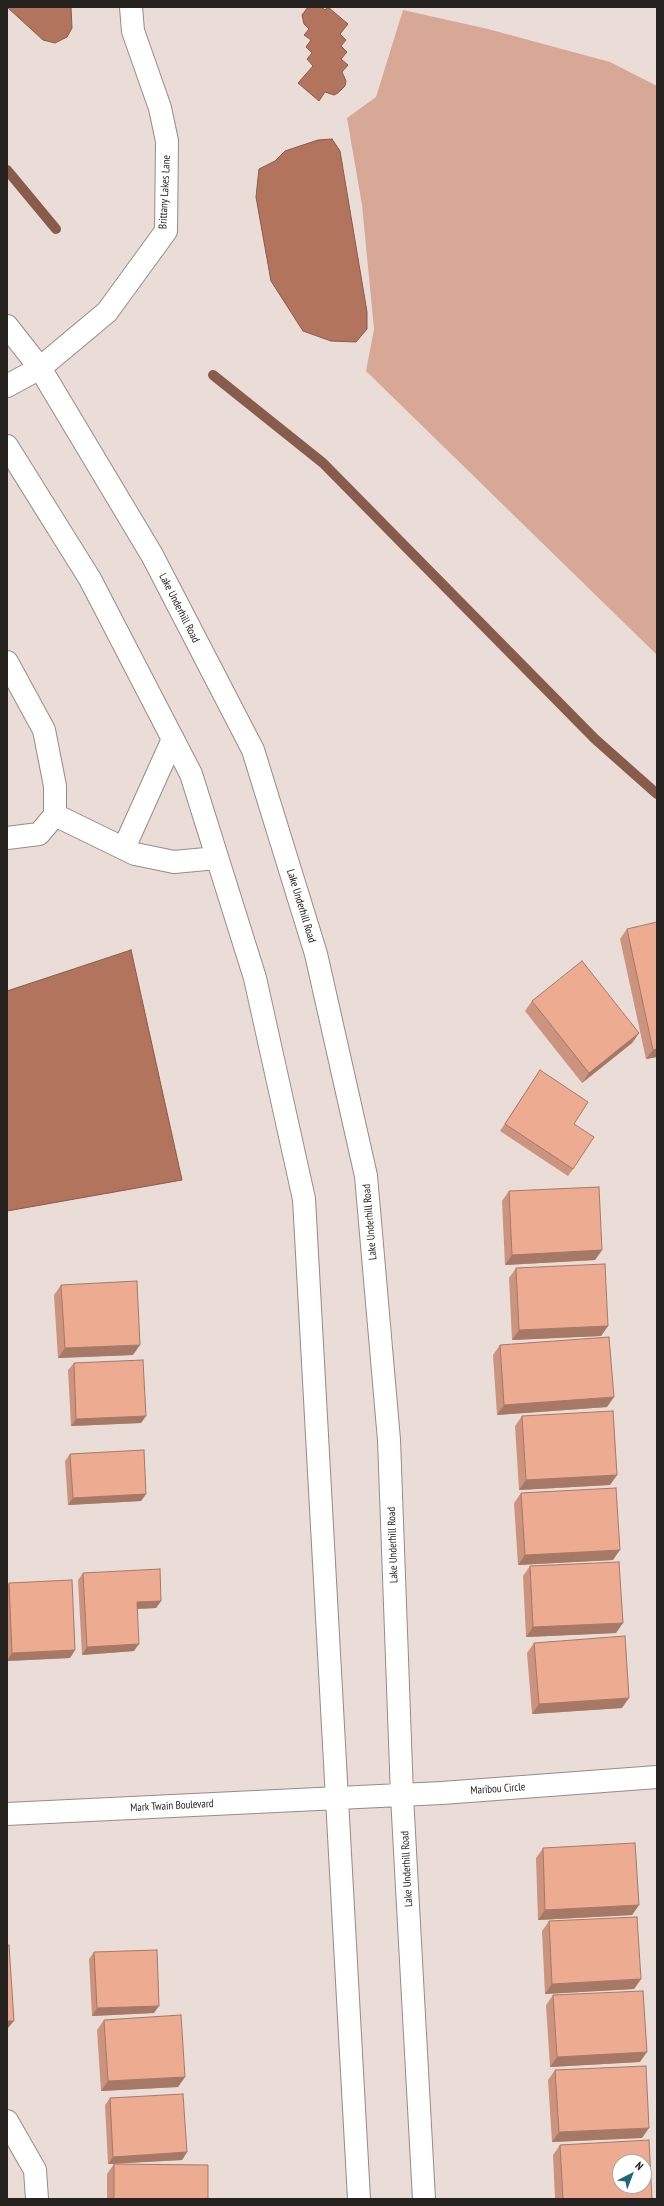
<!DOCTYPE html>
<html>
<head>
<meta charset="utf-8">
<style>
  body { margin:0 }
  #map { position:relative; width:664px; height:2206px; overflow:hidden; background:#eaddd8; font-family:"PT Sans Narrow",sans-serif }
  canvas { display:block }
  .frame { position:absolute; inset:0; border:8px solid #262220; pointer-events:none }
  .north { position:absolute; left:612px; top:2154px; width:40px; height:40px; box-sizing:border-box; background:#fff; border:1px solid #a8a7a6; border-radius:50%; rotate:42deg; font-size:11px; font-weight:700; line-height:16px; text-align:center; color:#262220 }
  .north::after { content:''; display:block; margin:auto; width:14px; height:18px; background:#246579; clip-path:polygon(50% 0,100% 100%,50% 72%,0 100%) }
</style>
</head>
<body>
<div id="map">
<canvas width="664" height="2206"></canvas>
<div class="frame"></div>
<div class="north">N</div>
</div>
<script>
const ctx = document.querySelector('canvas').getContext('2d');
ctx.lineJoin = 'round';
function fill(path, color) { ctx.fillStyle = color; ctx.fill(path, 'evenodd'); }
const toPath = rows => new Path2D(rows.map(r => 'M' + r).join(''));
function trace(path, color, width, dash) { ctx.strokeStyle = color; ctx.lineWidth = width; ctx.lineCap = dash ? 'butt' : 'round'; ctx.setLineDash(dash || []); ctx.stroke(path); }
function write(font, color, halo, rows, align = 'center') {
  ctx.font = font + ' "PT Sans Narrow",sans-serif'; ctx.lineWidth = 3; ctx.setLineDash([]); ctx.textBaseline = 'middle'; ctx.strokeStyle = halo; ctx.fillStyle = color; for (const [text, x, y, turn = 0] of rows) {
    ctx.save(); ctx.translate(x, y); ctx.rotate((+turn || 0) * Math.PI / 180); ctx.textAlign = isNaN(turn) ? turn : align; if (halo) ctx.strokeText(text, 0, 0); ctx.fillText(text, 0, 0); ctx.restore();
  }
}
fill(toPath([
  [403,10,488,29,610,62,657,86,657,655,366,371,374,329,362,205,347,118,376,97]
]), '#d8a896');
const water = toPath([
  [7,7,71,7,72,28,67,37,55,43,43,40,7,7],
  [308,7,321,7,325,10,328,7,348,24,340,34,346,40,341,46,347,52,341,59,348,65,342,72,346,81,345,86,338,93,334,95,325,92,319,101,298,83,313,66,307,59,312,53,306,47,311,40,304,35,309,29,304,24,302,15,308,7],
  [332,139,340,151,367,312,367,329,356,342,331,341,303,331,271,281,256,197,259,169,275,161,285,151,318,140,332,139],
  [131,950,182,1180,7,1211,7,991,131,950]
]);
fill(water, '#b2745c');
trace(water, '#885b4a', 1);
trace(toPath([
  [7,170,56,229],
  [213,375,323,463,595,739,657,794]
]), '#885b4a', 10);
const minor = toPath([
  [7,326,40,368,152,555,253,750,316,954,366,1176,389,1440,402,1796,424,2199],
  [7,386,40,368,107,312,166,231,167,141,160,108,133,31,131,7],
  [7,446,90,579,191,774,255,978,304,1199,359,2199],
  [7,662,44,730,55,786,55,815,39,834,7,838],
  [55,815,135,854,174,862,217,858],
  [124,848,173,739],
  [7,1814,442,1793,657,1777],
  [7,2121,35,2170,37,2199]
]);
trace(minor, '#978b87', 24);
trace(minor, '#fff', 22);
fill(toPath([
  [627,929,657,1057,646,1059,620,939],
  [532,1001,639,1033,632,1043,582,1083,525,1011],
  [540,1070,574,1124,573,1169,568,1176,500,1131],
  [509,1191,602,1250,595,1260,505,1265,502,1201],
  [516,1268,608,1326,601,1336,512,1340,509,1278],
  [61,1285,133,1355,58,1358,54,1295],
  [500,1345,607,1407,497,1415,493,1355],
  [74,1363,146,1416,141,1423,71,1426,68,1370],
  [522,1416,617,1475,610,1485,519,1490,515,1426],
  [70,1454,146,1494,141,1501,68,1505,65,1461],
  [521,1493,613,1560,518,1565,514,1503],
  [530,1566,616,1633,526,1637,523,1576],
  [83,1573,161,1601,156,1608,138,1609,134,1651,82,1655,78,1580],
  [9,1583,75,1650,70,1658,7,1661,7,1586],
  [534,1643,622,1708,532,1714,527,1653],
  [543,1848,639,1905,632,1915,538,1920,536,1858],
  [549,1921,641,1979,634,1989,545,1994,542,1931],
  [94,1952,154,2013,92,2016,89,1959],
  [553,1995,640,2062,550,2067,546,2005],
  [104,2020,185,2077,178,2087,101,2091,97,2030],
  [555,2070,642,2138,552,2142,548,2080],
  [110,2098,187,2152,182,2160,108,2164,105,2105],
  [560,2145,652,2199,555,2199,553,2155],
  [114,2164,208,2199,107,2199,107,2174]
]), '#cc937e');
fill(toPath([
  [639,1033,632,1043,582,1083,589,1073],
  [657,1049,657,1057,646,1059,653,1050],
  [602,1250,595,1260,505,1265,512,1255],
  [608,1326,601,1336,512,1340,519,1330],
  [140,1345,133,1355,58,1358,65,1348],
  [614,1397,607,1407,497,1415,504,1405],
  [146,1416,141,1423,71,1426,76,1419],
  [617,1475,610,1485,519,1490,526,1480],
  [146,1494,141,1501,68,1505,73,1498],
  [620,1550,613,1560,518,1565,525,1555],
  [161,1601,156,1608,132,1609,137,1602],
  [623,1623,616,1633,526,1637,533,1627],
  [139,1644,134,1651,82,1655,87,1647],
  [75,1650,70,1658,7,1661,12,1653],
  [629,1698,622,1708,532,1714,539,1704],
  [639,1905,632,1915,538,1920,545,1910],
  [641,1979,634,1989,545,1994,552,1984],
  [159,2006,154,2013,92,2016,97,2008],
  [7,2021,14,2021,8,2028,7,2028],
  [647,2052,640,2062,550,2067,557,2057],
  [185,2077,178,2087,101,2091,108,2081],
  [649,2128,642,2138,552,2142,559,2132],
  [187,2152,182,2160,108,2164,113,2157]
]), '#a67866');
const building = toPath([
  [657,922,657,1049,653,1050,627,929,657,922],
  [582,961,639,1033,589,1073,532,1001,582,961],
  [540,1070,588,1102,574,1124,594,1137,573,1169,505,1124,540,1070],
  [599,1187,602,1250,512,1255,509,1191,599,1187],
  [605,1264,608,1326,519,1330,516,1268,605,1264],
  [137,1281,140,1345,65,1348,61,1285,137,1281],
  [609,1337,614,1397,504,1405,500,1345,609,1337],
  [143,1360,146,1416,76,1419,74,1363,143,1360],
  [613,1411,617,1475,526,1480,522,1416,613,1411],
  [144,1450,146,1494,73,1498,70,1454,144,1450],
  [616,1488,620,1550,525,1555,521,1493,616,1488],
  [619,1562,623,1623,533,1627,530,1566,619,1562],
  [160,1569,161,1601,137,1602,139,1644,87,1647,83,1573,160,1569],
  [72,1580,75,1650,12,1653,9,1583,72,1580],
  [625,1636,629,1698,539,1704,534,1643,625,1636],
  [635,1843,639,1905,545,1910,543,1848,635,1843],
  [637,1917,641,1979,552,1984,549,1921,637,1917],
  [9,1945,14,2021,7,2021,7,1946,9,1945],
  [157,1950,159,2006,97,2008,94,1952,157,1950],
  [643,1991,647,2052,557,2057,553,1995,643,1991],
  [181,2015,185,2077,108,2081,104,2020,181,2015],
  [646,2066,649,2128,559,2132,555,2070,646,2066],
  [183,2094,187,2152,113,2157,110,2098,183,2094],
  [649,2140,652,2199,563,2199,560,2145,649,2140],
  [620,2162,644,2162,644,2186,620,2186,620,2162],
  [114,2164,208,2165,208,2199,114,2199,114,2164]
]);
fill(building, '#edab92');
trace(building, '#a67866', 1);
write('11px', '#262220', '#fff', [
  ["Brittany Lakes Lane",165,192,-87],
  ["Lake Underhill Road",179,608,63],
  ["Lake Underhill Road",301,906,73],
  ["Lake Underhill Road",370,1222,-95],
  ["Lake Underhill Road",393,1545,-92],
  ["Maribou Circle",498,1789,-4],
  ["Mark Twain Boulevard",172,1806,-3],
  ["Lake Underhill Road",407,1869,-93]
]);
</script>
</body>
</html>
